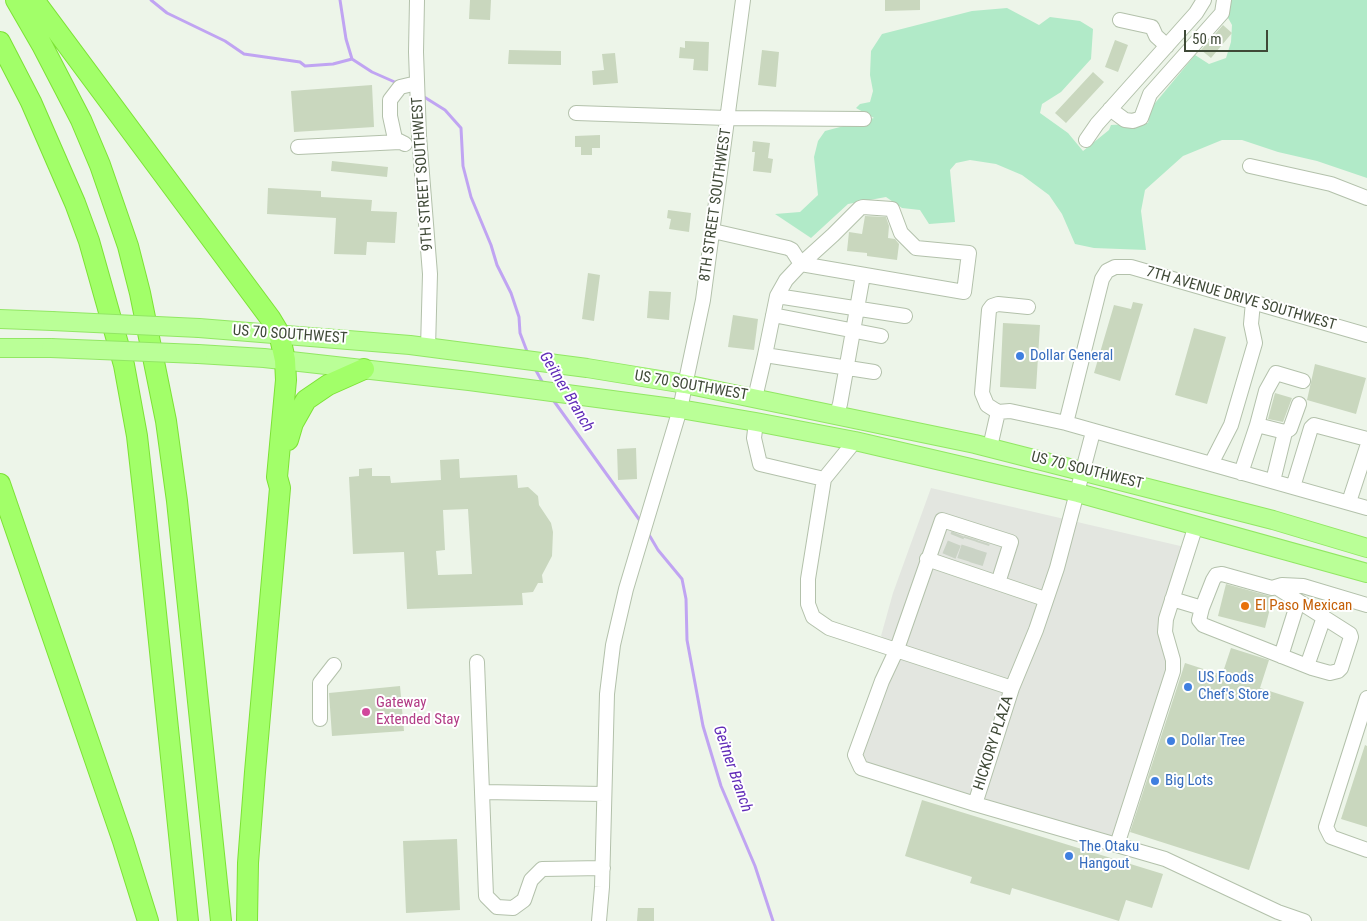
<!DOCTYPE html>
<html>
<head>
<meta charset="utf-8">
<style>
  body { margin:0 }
  #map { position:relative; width:1367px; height:921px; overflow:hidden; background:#edf5e9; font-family:"Roboto Condensed",sans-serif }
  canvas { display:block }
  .scale { position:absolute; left:1184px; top:30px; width:84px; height:22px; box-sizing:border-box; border:2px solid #3f4937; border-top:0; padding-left:6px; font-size:15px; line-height:18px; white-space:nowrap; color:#3f4937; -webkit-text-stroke:4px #fff; paint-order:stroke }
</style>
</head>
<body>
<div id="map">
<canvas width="1367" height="921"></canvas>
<div class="scale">50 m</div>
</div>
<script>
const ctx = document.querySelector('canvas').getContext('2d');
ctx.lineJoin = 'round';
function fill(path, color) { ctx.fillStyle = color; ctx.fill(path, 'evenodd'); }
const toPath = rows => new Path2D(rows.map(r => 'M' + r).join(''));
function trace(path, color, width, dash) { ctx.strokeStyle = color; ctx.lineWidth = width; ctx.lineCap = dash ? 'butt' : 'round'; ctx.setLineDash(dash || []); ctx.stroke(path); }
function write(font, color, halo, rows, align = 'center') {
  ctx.font = font + ' "Roboto Condensed",sans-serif'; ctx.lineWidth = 4; ctx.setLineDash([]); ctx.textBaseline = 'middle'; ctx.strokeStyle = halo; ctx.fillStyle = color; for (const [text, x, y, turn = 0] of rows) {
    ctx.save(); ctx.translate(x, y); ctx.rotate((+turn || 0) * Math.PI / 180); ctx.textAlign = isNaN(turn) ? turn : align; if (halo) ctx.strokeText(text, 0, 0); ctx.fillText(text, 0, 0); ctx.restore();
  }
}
fill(toPath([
  [1228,0,1367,0,1367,178,1317,161,1278,152,1242,140,1222,140,1183,156,1145,190,1141,211,1146,250,1094,248,1075,244,1062,214,1049,195,1022,175,996,164,970,160,956,163,950,170,955,222,929,224,920,210,902,208,886,197,848,204,811,238,775,214,800,212,818,195,814,157,818,141,825,131,874,118,856,108,860,104,870,102,873,91,870,75,871,51,882,34,972,11,1007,8,1039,25,1050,17,1080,21,1093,29,1091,59,1061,92,1042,104,1040,113,1068,133,1083,151,1109,130,1111,125,1148,123,1151,108,1195,55,1209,64,1226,58,1231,42,1232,25,1227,16]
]), '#b1eac8');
fill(toPath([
  [931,488,1189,548,1166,619,1173,660,1117,845,861,768,860,737,897,649,881,636,893,593]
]), '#e3e6e0');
trace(toPath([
  [151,0,167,13,225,41,244,54,300,62,305,66,333,64,352,59,372,72,397,83],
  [340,0,346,39,352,59],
  [421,95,445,110,461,128,463,166,471,197,491,245,497,265,511,293,519,317,520,333,528,354],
  [534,367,544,385],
  [551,397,641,522],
  [648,533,658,550,682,579,686,599,687,640,703,726,721,786,755,866,773,921]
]), '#c0a4f2', 3);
fill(toPath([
  [470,0,491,0,490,20,469,19],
  [885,0,920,0,920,10,885,11],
  [1223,25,1232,33,1211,58,1201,50],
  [1115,40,1128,45,1118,72,1105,67],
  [685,41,709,42,708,71,693,70,694,59,679,58,680,47,685,48],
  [509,50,561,51,561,65,508,64],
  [762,50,779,52,776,87,758,85],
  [615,53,618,83,593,85,592,71,604,70,602,54],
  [1093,72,1104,82,1066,123,1055,113],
  [372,85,374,127,294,132,291,91],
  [600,135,600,148,592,148,592,155,581,155,581,147,575,147,575,136],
  [753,141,770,143,768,158,773,159,771,173,753,171,755,152,752,152],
  [332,161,388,167,387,177,331,171],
  [268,188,321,191,321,197,372,200,371,211,397,212,395,243,367,242,366,255,334,254,336,218,267,214],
  [668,210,691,213,689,232,669,229,671,219,667,218],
  [865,216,886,217,889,226,888,238,895,239,899,244,897,260,867,256,867,253,847,251,849,232,862,234],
  [588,273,600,275,594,321,582,319],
  [649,291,671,292,669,320,647,318],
  [1133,302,1143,304,1120,381,1094,373,1114,305,1131,309],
  [733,315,758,319,754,350,728,347],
  [1003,323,1040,325,1036,389,1000,387],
  [1194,328,1226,337,1207,404,1175,395],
  [1315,364,1366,378,1356,414,1307,400],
  [1275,393,1292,398,1283,422,1268,419],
  [636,448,637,479,618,480,617,449],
  [459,459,460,478,517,475,518,488,528,487,538,496,539,505,551,523,553,532,552,556,542,575,543,583,538,583,533,592,522,593,523,605,407,609,404,552,353,554,349,477,359,476,359,469,372,468,372,476,390,476,391,483,441,480,440,460],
  [468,509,472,574,438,575,436,551,445,550,443,510],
  [1226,584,1273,597,1265,628,1218,616],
  [1231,648,1269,660,1260,688,1304,702,1249,870,1130,832,1185,663,1222,675],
  [400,686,404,731,332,736,329,693],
  [1365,745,1367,746,1367,827,1341,819],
  [922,800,1163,874,1152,908,1126,900,1119,921,1012,888,1010,895,970,883,972,877,905,856],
  [457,839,460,910,406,913,403,841],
  [638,908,654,908,654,921,637,921]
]), '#c9d7be');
trace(toPath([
  [949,556,958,534],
  [964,560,971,538],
  [976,564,983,542]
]), '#cad3c5', 14, [14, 7]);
const minor = toPath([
  [417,0,416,52,419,136,430,274,428,348],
  [1120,20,1152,27,1156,36,1167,46],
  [1110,109,1125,120,1133,121,1141,118,1150,94,1222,13,1224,0],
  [576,113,727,118,864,119],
  [1086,140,1097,124,1196,13,1204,0],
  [405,144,395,139,390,116,390,100,400,87,417,83],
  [298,147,400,142],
  [1250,166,1331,184,1367,198],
  [713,231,788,248,792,250,801,264,964,292,969,253,916,248,901,233,892,209,863,207,860,208,833,235,801,264,786,280,777,296,765,355,874,372],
  [777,296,905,316],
  [773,315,881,336],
  [755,398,765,355],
  [998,412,987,405,982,393,989,310,992,306,998,304,1028,307],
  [836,416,840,404,863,275],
  [756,422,754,438,760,464,824,479,855,441],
  [1066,423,1102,279,1107,271,1115,267,1131,267,1367,335],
  [1257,425,1266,391,1276,373,1303,381],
  [1093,432,1057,568,1036,630,1012,688,975,804,1165,859,1278,912,1304,921],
  [1285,432,1290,429,1299,404],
  [990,447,998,412,1010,411,1066,423,1367,508],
  [1211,464,1231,425,1255,343,1251,324,1253,302],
  [1241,473,1257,425,1285,432,1273,481],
  [824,479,808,579,808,604,813,617,829,628,1012,688],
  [1293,487,1311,428,1314,425,1367,439],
  [1349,502,1367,447],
  [927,559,1045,599],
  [1172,599,1202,608,1213,580,1216,575,1222,574,1272,588,1282,585,1303,586,1367,605],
  [1202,608,1199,620,1203,625,1312,668,1330,673,1338,671,1341,668,1351,637,1350,634,1276,587],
  [1281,656,1298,602],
  [477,662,486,896,497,907,513,908,524,900,531,880,542,869,603,868],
  [1307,666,1324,617],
  [1367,698,1326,827,1331,837,1367,850],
  [320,719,320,683,334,665],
  [482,792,604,794],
  [975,804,861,768,855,755,882,681,897,649,942,520,1011,542,998,583],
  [1117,845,1173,671,1173,660,1165,632,1166,619,1196,525],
  [599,921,602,887,607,694,613,645,626,589,680,409,703,300,743,0]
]);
const major = toPath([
  [0,319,52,321],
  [199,328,410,345,587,368,685,384,975,444,1273,520,1367,548],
  [0,348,51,348],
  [198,354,264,358,469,381,680,409,756,422,855,441,1078,493,1367,573]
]);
const highway = toPath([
  [16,0,42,45,81,120,100,165,128,246,140,293,166,421,177,501,221,921],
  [34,0,270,318,279,333,285,360,286,380,277,477,280,488,255,772,248,863,247,921],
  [0,42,31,102,75,203,89,241,124,365,137,436,145,507,188,921],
  [288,440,293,423,306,400,328,385,364,369],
  [0,484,123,841,148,921]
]);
trace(minor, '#b3c1ab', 16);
trace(major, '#92e764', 20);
trace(highway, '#7de236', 22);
trace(minor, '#fff', 14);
trace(major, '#baff97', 18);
trace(highway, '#a2ff69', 20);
const majorBridge = toPath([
  [52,321,199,328],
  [51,348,198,354]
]);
trace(majorBridge, '#92e764', 20, []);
trace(majorBridge, '#baff97', 18);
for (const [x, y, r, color] of [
  [1020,356,5,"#3f7fe0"],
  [1245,606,5,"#e8710a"],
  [1188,687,5,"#3f7fe0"],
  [366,712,5,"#d1479c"],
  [1171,741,5,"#3f7fe0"],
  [1155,781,5,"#3f7fe0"],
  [1069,856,5,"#3f7fe0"]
]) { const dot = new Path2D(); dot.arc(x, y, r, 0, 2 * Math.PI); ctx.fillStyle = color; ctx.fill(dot); trace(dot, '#fff', 2); }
write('15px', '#3f4937', '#fff', [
  ["9TH STREET SOUTHWEST",423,174,-94],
  ["8TH STREET SOUTHWEST",716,205,-82],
  ["7TH AVENUE DRIVE SOUTHWEST",1241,299,16],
  ["US 70 SOUTHWEST",290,335,4],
  ["US 70 SOUTHWEST",691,386,10],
  ["US 70 SOUTHWEST",1087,471,14],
  ["HICKORY PLAZA",994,743,-72]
]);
write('15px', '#366cbe', '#fff', [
  ["Dollar General",1030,356],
  ["US Foods",1198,678],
  ["Chef's Store",1198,695],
  ["Dollar Tree",1181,741],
  ["Big Lots",1165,781],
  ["The Otaku",1079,847],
  ["Hangout",1079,864]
], 'left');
write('15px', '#c56008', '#fff', [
  ["El Paso Mexican",1255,606]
], 'left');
write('15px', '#b23c85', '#fff', [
  ["Gateway",376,703],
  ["Extended Stay",376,720]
], 'left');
write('italic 16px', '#612cb8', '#fff', [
  ["Geitner Branch",566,392,59],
  ["Geitner Branch",732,769,71]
]);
</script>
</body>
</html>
